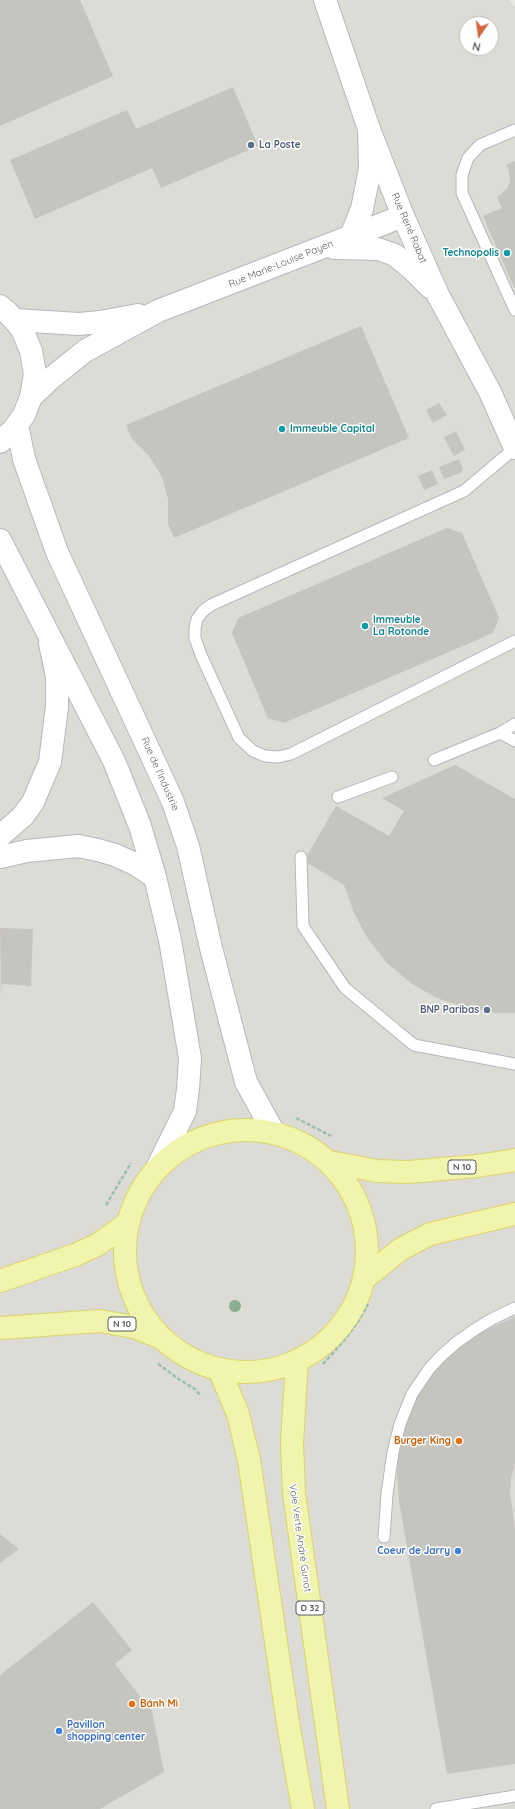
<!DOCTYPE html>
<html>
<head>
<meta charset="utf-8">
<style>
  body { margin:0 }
  #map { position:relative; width:515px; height:1809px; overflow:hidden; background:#eaeae1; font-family:Quicksand,sans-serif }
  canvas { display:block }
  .north { position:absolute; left:459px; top:16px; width:40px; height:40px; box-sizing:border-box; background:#fff; border:1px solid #bdbdbf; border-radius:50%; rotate:193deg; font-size:11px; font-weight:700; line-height:16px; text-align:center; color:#595b60 }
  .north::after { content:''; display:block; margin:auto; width:14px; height:18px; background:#d26840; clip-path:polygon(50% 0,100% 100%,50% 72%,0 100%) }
</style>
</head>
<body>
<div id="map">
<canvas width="515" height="1809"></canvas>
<div class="north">N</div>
</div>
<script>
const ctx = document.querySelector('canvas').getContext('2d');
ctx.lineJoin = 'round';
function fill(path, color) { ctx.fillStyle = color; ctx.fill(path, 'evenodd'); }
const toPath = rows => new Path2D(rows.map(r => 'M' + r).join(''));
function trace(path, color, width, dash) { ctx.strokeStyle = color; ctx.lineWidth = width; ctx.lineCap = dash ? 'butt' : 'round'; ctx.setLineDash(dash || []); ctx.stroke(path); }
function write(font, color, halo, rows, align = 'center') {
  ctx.font = font + ' Quicksand,sans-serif'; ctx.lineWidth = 3; ctx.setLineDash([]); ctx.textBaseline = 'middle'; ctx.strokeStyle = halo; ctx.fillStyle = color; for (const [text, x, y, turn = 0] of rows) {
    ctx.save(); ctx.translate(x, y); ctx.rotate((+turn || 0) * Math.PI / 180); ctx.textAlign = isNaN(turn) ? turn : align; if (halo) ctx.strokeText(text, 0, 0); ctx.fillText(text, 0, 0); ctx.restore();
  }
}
fill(toPath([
  [0,0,509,0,515,7,515,1809,0,1809],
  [467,24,491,24,491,48,467,48]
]), '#dcdbd5');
fill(toPath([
  [0,0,80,0,113,76,0,126],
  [233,87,258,146,161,188,152,168,35,219,10,160,127,110,136,129],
  [515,161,515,290,483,216,502,208,497,197,507,189,510,182,509,171,506,165],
  [361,326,409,438,174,538,168,524,168,499,162,477,150,457,132,439,126,425],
  [439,403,447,415,433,423,426,410],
  [456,431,465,450,454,456,444,437],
  [459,459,463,469,462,472,444,479,439,467],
  [432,470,438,484,424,490,418,476],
  [447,528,462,533,499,618,493,633,284,723,268,718,232,633,238,618],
  [455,765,515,799,515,1013,496,1013,466,1008,437,998,412,984,387,963,368,939,354,913,344,885,304,861,336,806,389,836,404,811,382,798],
  [0,928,33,929,31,986,2,984,1,994],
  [515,1317,515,1464,511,1479,510,1493,515,1527,515,1764,447,1774,399,1501,397,1471,401,1436,413,1404,430,1375,454,1350,482,1331],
  [0,1534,19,1549,0,1563],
  [93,1602,132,1650,115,1664,149,1708,151,1706,164,1772,100,1809,0,1809,0,1675]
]), '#c6c4be');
const service = toPath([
  [515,130,480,145,468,158,462,175,462,193,515,310],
  [515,448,464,491,211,605,203,611,197,619,195,628,195,638,201,655,239,738,253,751,265,756,278,757,291,754,515,641],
  [500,733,515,741],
  [434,760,500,733,515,724],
  [338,797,392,777],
  [301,857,303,926,345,988,414,1045,515,1064],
  [384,1537,387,1494,393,1452,400,1424,412,1394,429,1369,441,1356,457,1342,474,1330,492,1319,515,1308],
  [436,1809,515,1796]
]);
const minor = toPath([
  [325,0,369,129,403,216],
  [0,836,23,816,33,802,50,762,57,707,57,677,50,643],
  [0,857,27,851,78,846,98,850,115,855,135,864,155,877]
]);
const tertiary = toPath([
  [351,236,362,209,370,169,369,129],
  [334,248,378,249,395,255,413,270,430,287],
  [15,320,79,324,100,322,138,315],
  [31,397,50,379,85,351,158,311,403,216,438,295,490,392,515,448]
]);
const secondary = toPath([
  [0,306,7,312,22,329,31,351,35,374,31,397,24,415,13,430,0,442],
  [17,425,24,459,57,552,173,802,188,846,211,948,246,1082,274,1133],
  [0,540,114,761,140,826,155,877,170,940,190,1058,188,1089,185,1111,157,1168]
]);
const primary = toPath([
  '125 1251a121 121 0 1 1 242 0a121 121 0 1 1-242 0Z',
  [330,1162,377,1171,408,1172,477,1166,515,1160],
  [365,1278,401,1249,430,1234,515,1214],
  [0,1281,75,1255,97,1245,128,1223],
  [0,1328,100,1321,134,1327,162,1338],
  [297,1360,292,1443,294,1493,338,1809],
  [219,1369,238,1414,249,1460,288,1723,303,1809]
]);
trace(service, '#b6b7bc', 13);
trace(minor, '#b6b7bc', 24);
trace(tertiary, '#b6b7bc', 24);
trace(secondary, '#b7b8be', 24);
trace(primary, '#ded466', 24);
trace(toPath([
  [296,1118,331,1136],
  [106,1205,131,1163],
  [158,1364,180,1380,195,1389,200,1395],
  [323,1364,343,1342,359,1320,368,1304]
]), '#9abfac', 2.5, [4, 2]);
trace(service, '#fff', 11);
trace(minor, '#fff', 22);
trace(tertiary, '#fff', 22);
trace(secondary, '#fff', 22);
trace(primary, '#f1f4ac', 22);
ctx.fillStyle = '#8bad90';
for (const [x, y] of [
  [235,1306]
]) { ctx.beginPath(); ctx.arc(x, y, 6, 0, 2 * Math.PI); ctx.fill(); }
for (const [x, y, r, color] of [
  [251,145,4,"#5c6f8a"],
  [507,253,4,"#0f9aa8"],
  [282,429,4,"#0f9aa8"],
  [365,626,4,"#0f9aa8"],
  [487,1010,4,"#5c6f8a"],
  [459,1441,4,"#e8710a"],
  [458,1551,4,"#3f7fe0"],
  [132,1704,4,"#e8710a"],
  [59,1731,4,"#3f7fe0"]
]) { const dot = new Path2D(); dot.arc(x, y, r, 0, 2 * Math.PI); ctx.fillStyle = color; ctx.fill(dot); trace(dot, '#fff', 1.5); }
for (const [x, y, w] of [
  [462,1167,28],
  [122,1324,28],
  [310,1608,28]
]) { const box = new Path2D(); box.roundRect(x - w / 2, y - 7, w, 14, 3); ctx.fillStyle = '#fff'; ctx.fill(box); trace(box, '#595b60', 1); }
write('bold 9px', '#595b60', null, [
  ["N 10",462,1167],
  ["N 10",122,1324],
  ["D 32",310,1608]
]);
write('bold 10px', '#4e5e75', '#fff', [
  ["La Poste",259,145],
  ["BNP Paribas",479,1010,"right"]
], 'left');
write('10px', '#595b60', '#fff', [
  ["Rue René Rabat",409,228,67],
  ["Rue Marie-Louise Payen",281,264,-22],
  ["Rue de l'Industrie",160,774,66],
  ["Voie Verte André Gunot",300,1538,82]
]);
write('bold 10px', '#0d838f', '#fff', [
  ["Technopolis",499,253,"right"],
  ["Immeuble Capital",290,429],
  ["Immeuble",373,620],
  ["La Rotonde",373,632]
], 'left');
write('bold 10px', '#c56008', '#fff', [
  ["Burger King",451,1441],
  ["Bánh Mì",140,1704,"left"]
], 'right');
write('bold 10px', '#366cbe', '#fff', [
  ["Coeur de Jarry",450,1551],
  ["Pavillon",67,1725,"left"],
  ["shopping center",67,1737,"left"]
], 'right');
</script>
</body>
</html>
